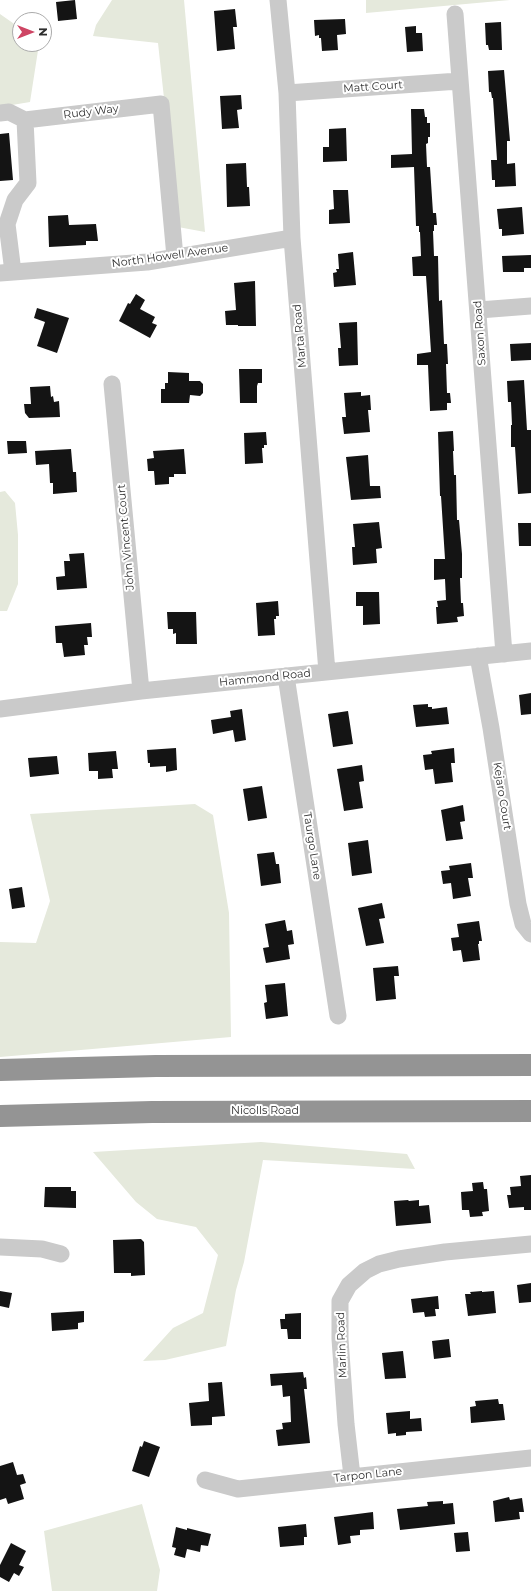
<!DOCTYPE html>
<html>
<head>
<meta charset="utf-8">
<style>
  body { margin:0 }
  #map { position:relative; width:531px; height:1591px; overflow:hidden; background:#fff; font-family:Montserrat,sans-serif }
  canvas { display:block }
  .north { position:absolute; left:12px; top:12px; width:40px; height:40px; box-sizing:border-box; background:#fff; border:1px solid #ababab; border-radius:50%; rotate:90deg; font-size:11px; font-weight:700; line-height:16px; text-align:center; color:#2d2d2d }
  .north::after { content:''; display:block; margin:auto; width:14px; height:18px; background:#ce4564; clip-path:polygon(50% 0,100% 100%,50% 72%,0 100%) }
</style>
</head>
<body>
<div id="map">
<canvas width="531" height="1591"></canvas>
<div class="north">N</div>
</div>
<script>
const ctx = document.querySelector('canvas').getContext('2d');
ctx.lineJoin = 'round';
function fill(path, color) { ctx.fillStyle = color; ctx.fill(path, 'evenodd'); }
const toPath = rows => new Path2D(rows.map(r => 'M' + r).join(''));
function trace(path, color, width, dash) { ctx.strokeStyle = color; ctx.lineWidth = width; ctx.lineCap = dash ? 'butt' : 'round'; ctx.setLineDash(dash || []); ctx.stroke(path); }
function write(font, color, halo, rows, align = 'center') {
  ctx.font = font + ' Montserrat,sans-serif'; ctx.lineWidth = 4; ctx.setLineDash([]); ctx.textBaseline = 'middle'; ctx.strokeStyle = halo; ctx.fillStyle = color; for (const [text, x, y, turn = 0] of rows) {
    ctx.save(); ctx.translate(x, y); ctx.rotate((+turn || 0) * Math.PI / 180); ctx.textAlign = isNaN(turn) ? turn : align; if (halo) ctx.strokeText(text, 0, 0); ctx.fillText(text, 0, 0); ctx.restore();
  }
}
fill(toPath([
  [112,0,184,0,205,232,178,227,158,43,93,36,96,25],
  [366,0,510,0,366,13],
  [0,14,20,28,20,44,39,44,30,102,0,107],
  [5,491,15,503,18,535,18,584,7,611,0,611,0,492],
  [195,804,213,815,229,913,231,1037,0,1057,0,942,36,943,50,901,30,814],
  [261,1142,407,1154,415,1169,263,1160,244,1262,236,1290,226,1346,165,1360,143,1361,173,1328,203,1313,218,1255,196,1227,157,1219,136,1202,93,1152],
  [142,1504,160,1570,157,1591,52,1591,44,1531]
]), '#e5e9dc');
fill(toPath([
  [75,0,77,19,58,21,56,2],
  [235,9,237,27,233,27,235,49,217,51,214,11],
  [345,19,346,34,337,35,338,50,322,51,321,38,319,38,319,35,315,36,314,20],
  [501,22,502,50,489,50,488,45,486,45,485,23],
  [416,26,416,33,422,33,423,51,407,52,405,27],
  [504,70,510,141,507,141,507,164,515,163,516,186,495,187,495,180,492,180,491,160,497,160,493,98,492,98,491,92,489,92,488,71],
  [241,95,242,109,237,110,239,128,222,129,220,96],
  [411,109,424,109,425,117,427,117,427,123,430,123,430,137,428,137,428,143,426,144,427,167,430,167,433,213,436,213,437,225,434,225,434,231,433,231,434,256,438,256,439,301,442,300,444,344,447,344,448,364,446,364,447,393,450,393,451,403,447,403,447,410,430,411,428,365,417,365,417,354,431,352,426,276,413,276,412,257,421,256,420,232,419,232,419,226,416,226,414,167,391,168,391,155,412,154],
  [346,128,347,161,323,162,323,147,329,147,329,129],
  [9,133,13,180,0,181,0,134],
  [246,163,247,187,249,187,250,206,227,207,226,164],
  [333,190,348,190,350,223,329,224,329,210,334,209],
  [522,207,524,234,502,236,502,229,499,229,497,209],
  [68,215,69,225,96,224,98,241,86,241,86,245,49,247,48,216],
  [353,252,356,285,334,287,333,273,337,272,336,269,339,269,338,254],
  [531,255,531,268,524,268,524,272,503,272,502,256],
  [255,281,256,326,238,326,238,325,226,325,225,311,236,310,234,283],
  [136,294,145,300,140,309,155,317,152,323,157,325,150,338,119,321,128,303,130,304],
  [37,308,69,318,57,353,37,346,45,322,34,318],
  [357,322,358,365,339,366,338,348,341,348,339,323],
  [531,343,531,360,511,361,510,344],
  [239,369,262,369,262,383,258,383,257,386,257,403,240,403],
  [168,372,189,373,189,381,200,381,203,384,203,393,200,396,190,395,189,403,161,403,161,389,165,389,165,383,168,383],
  [524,380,527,430,531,430,531,493,518,494,515,447,511,447,511,425,512,425,511,402,508,402,507,381],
  [50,386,51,397,53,396,54,402,59,401,60,417,29,418,25,413,24,404,31,404,30,387],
  [361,392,361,396,370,395,371,410,368,410,370,432,344,434,342,417,346,417,344,393],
  [453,431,454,451,453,451,454,475,456,475,457,520,459,520,462,554,462,578,460,578,461,603,463,603,464,616,457,617,458,622,437,624,436,607,438,607,437,601,446,600,445,579,434,580,434,559,445,559,441,496,440,496,438,432],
  [266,432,267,445,264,445,264,448,262,448,263,463,245,464,244,433],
  [7,441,26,441,27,453,8,454],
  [71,449,73,472,76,472,77,492,53,494,53,483,50,483,49,464,36,465,35,451],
  [184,449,186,474,174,474,174,477,169,477,169,484,155,485,154,471,148,471,147,459,154,458,153,451],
  [368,455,370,486,380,486,381,498,351,500,346,457],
  [379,522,382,548,376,549,377,563,353,565,352,547,355,547,353,524],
  [518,523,531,523,531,546,519,546],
  [84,553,87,588,57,590,56,577,65,576,64,561,70,561,69,554],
  [356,592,379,592,380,624,363,625,363,606,356,606],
  [278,601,279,616,276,616,276,619,274,619,275,635,258,636,256,603],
  [167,612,196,612,197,644,176,644,176,633,173,634,173,629,168,629],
  [91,623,92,637,87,637,88,645,84,645,85,655,64,657,62,643,56,643,55,626],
  [531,693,531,714,521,715,519,695],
  [428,704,428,707,432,707,432,709,447,707,449,724,416,727,413,705],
  [242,709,246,740,235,742,233,730,213,734,211,720,231,717,230,711],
  [348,711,353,744,333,747,328,714],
  [176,748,177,770,166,772,166,766,150,767,150,763,148,763,147,750],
  [454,748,455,763,451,763,453,782,435,784,433,769,425,770,423,755,432,754,431,751],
  [116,751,118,769,112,769,113,778,98,779,98,771,89,771,88,753],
  [57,756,59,774,30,777,28,758],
  [362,765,364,781,359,782,363,808,344,811,337,769],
  [262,786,267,818,248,821,243,789],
  [463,805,465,821,460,822,463,839,446,841,441,810],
  [368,840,372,873,352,876,348,843],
  [274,852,276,864,279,864,281,883,261,886,257,854],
  [471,863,473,878,468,878,471,896,453,899,451,883,443,884,441,871,450,870,449,866],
  [22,887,25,907,12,909,9,889],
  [382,903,385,918,379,919,384,943,366,946,358,908],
  [285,920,287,931,292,930,294,944,288,945,290,959,266,963,263,948,269,947,265,924],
  [479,921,482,941,479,941,479,944,478,944,480,960,463,962,461,950,453,951,451,938,459,937,457,924],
  [398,966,399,976,394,976,396,999,376,1001,373,968],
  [285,983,288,1016,266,1019,264,1003,267,1002,265,985],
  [531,1175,531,1210,524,1210,524,1207,509,1208,507,1195,511,1195,510,1187,521,1186,520,1176],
  [483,1182,484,1189,487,1189,489,1211,482,1212,483,1216,470,1217,469,1210,462,1210,461,1192,473,1191,472,1183],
  [45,1187,71,1187,71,1191,76,1191,76,1208,44,1207],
  [408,1200,409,1201,419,1200,419,1206,429,1205,431,1223,396,1226,394,1201],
  [141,1239,144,1242,145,1275,131,1276,131,1273,114,1273,113,1240],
  [531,1283,531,1302,519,1303,517,1285],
  [0,1291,12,1293,9,1308,0,1306],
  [482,1291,482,1292,494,1291,496,1313,468,1316,465,1294,471,1294,470,1292],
  [438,1296,439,1309,435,1309,436,1316,425,1317,424,1312,413,1313,411,1299],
  [84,1311,84,1322,78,1323,78,1329,52,1331,51,1313],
  [301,1313,301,1339,288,1339,287,1329,281,1329,280,1319,285,1319,285,1314],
  [449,1339,451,1357,434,1359,432,1341],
  [403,1351,406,1378,385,1379,382,1353],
  [303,1372,304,1378,306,1377,307,1389,304,1389,310,1443,278,1446,276,1430,283,1429,282,1423,291,1422,290,1396,283,1397,282,1385,271,1386,270,1374],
  [222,1382,225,1416,212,1417,212,1425,191,1426,189,1403,209,1401,208,1383],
  [498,1399,499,1404,503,1404,505,1420,471,1423,470,1407,476,1406,475,1401],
  [410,1411,410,1419,421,1418,422,1431,406,1432,406,1435,396,1436,396,1433,388,1434,386,1413],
  [144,1441,160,1447,149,1477,132,1471,140,1446,142,1447],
  [13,1462,17,1475,23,1474,26,1483,20,1485,24,1499,8,1504,6,1498,0,1500,0,1466],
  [509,1497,510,1500,522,1498,524,1512,519,1512,520,1519,495,1522,493,1501],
  [443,1501,443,1504,453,1503,455,1524,400,1530,397,1509,428,1506,427,1502],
  [373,1512,374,1529,360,1530,360,1535,350,1536,351,1543,338,1545,334,1517],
  [306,1524,307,1537,304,1537,304,1545,280,1547,278,1527],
  [176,1527,187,1530,187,1528,211,1534,208,1546,201,1545,200,1552,187,1549,185,1558,174,1555,176,1548,172,1547],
  [468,1532,470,1551,456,1552,454,1533],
  [11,1543,26,1551,19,1565,24,1567,19,1576,14,1573,9,1582,0,1577,0,1565]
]), '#141414');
trace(toPath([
  [278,0,287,93,292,238,327,672],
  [455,14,504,654],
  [287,93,459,81],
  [0,113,9,112,25,120],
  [13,272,7,224,15,200,28,183,25,120,161,104,175,257],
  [0,273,147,262,292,238],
  [479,310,531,306],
  [112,384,141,691],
  [478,656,491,728,518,904,523,924,531,934],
  [286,676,338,1016],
  [0,709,141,691,531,651],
  [0,1247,42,1249,61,1254],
  [352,1476,346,1424,340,1339,340,1301,349,1285,365,1271,379,1264,399,1259,445,1252,531,1244],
  [205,1480,238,1489,531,1458]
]), '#cacaca', 17);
trace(toPath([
  [0,1070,156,1066,531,1065],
  [0,1116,152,1112,531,1111]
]), '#949494', 22);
write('11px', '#2d2d2d', '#fff', [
  ["Matt Court",373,87,-4],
  ["Rudy Way",91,112,-7],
  ["North Howell Avenue",170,256,-8],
  ["Saxon Road",480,333,-94],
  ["Marta Road",300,336,-95],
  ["John Vincent Court",126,537,-95],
  ["Hammond Road",265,678,-6],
  ["Kejaro Court",502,796,81],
  ["Taurgo Lane",312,846,81],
  ["Nicolls Road",265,1111],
  ["Marlin Road",342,1345,-92],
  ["Tarpon Lane",368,1475,-6]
]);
</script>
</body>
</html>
